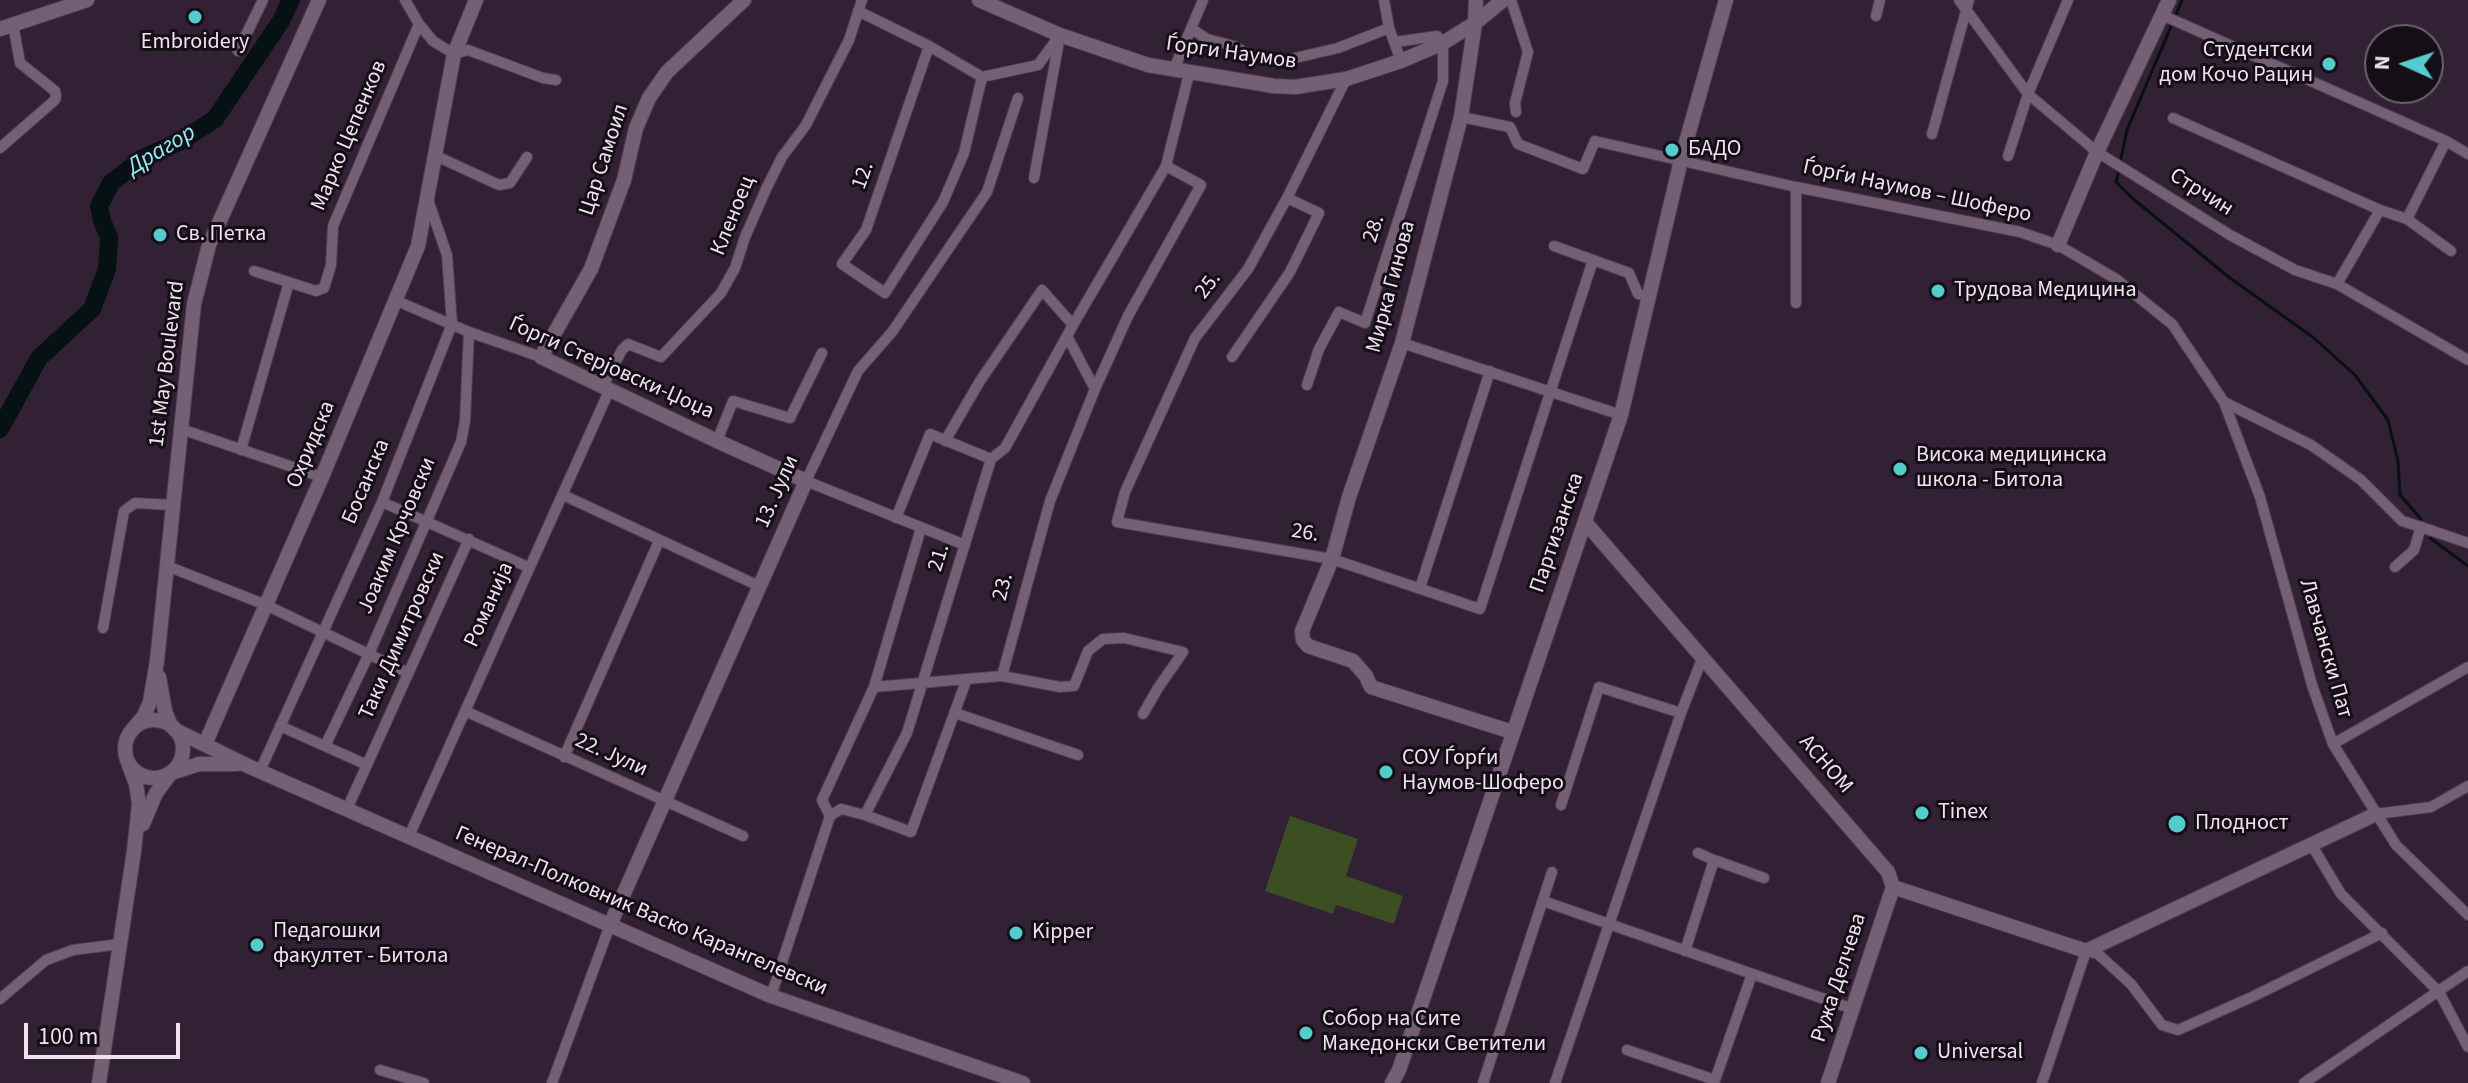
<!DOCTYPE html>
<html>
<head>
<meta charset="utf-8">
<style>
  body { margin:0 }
  #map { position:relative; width:2468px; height:1083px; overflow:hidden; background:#322134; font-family:"Source Sans 3",sans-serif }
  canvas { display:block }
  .north { position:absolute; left:2364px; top:24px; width:80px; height:80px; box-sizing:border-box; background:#150e16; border:2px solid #6c636d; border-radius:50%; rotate:273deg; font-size:22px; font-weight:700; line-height:32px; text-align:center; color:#eee2ef }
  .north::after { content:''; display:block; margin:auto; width:28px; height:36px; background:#52cdcc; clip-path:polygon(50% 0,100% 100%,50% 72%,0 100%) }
  .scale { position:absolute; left:24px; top:1023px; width:156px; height:36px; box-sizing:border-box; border:4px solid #eee2ef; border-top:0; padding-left:10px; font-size:24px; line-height:28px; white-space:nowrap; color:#eee2ef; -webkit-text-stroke:6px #150e16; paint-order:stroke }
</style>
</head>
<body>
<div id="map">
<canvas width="2468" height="1083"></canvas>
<div class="north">N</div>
<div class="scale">100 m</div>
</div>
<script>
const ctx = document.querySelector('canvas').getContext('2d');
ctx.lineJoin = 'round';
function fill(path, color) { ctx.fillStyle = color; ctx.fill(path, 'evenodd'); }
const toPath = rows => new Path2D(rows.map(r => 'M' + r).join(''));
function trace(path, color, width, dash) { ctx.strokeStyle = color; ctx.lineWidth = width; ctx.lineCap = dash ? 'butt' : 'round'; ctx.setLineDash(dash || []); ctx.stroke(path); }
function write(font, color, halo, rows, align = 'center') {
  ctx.font = font + ' "Source Sans 3",sans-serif'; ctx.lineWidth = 6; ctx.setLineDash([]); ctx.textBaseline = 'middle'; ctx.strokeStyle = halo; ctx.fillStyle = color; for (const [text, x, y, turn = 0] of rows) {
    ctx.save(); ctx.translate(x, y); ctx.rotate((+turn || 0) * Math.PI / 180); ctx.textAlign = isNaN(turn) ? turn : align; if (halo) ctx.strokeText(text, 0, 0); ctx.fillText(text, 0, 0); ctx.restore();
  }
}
fill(toPath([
  [1290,816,1358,839,1346,876,1403,896,1394,924,1336,905,1333,914,1265,891]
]), '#3c4f23');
trace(toPath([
  [2175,17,2182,0],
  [2120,163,2127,130,2172,24],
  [2119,170,2116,182,2132,198,2230,278,2314,338,2355,375,2388,420,2398,461,2400,495,2421,519],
  [2430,538,2468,566]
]), '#051112', 3);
trace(toPath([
  [0,429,39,358,92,309,107,269,109,237,102,221,99,206,111,183,143,158,181,141,215,119,281,21,291,0]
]), '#051112', 18);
const street = toPath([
  [405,0,419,24,433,41,454,54,468,50,543,78,556,80],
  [1384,0,1389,28],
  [1511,0,1528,52,1515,103,1516,112],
  [1959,0,2028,94,2097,152,2230,235,2295,270,2337,284,2468,360],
  [858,11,929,46,982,77,1038,65,1060,35],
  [2162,15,2446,141,2468,154],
  [1876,16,1880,0],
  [1192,29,1207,39,1234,46,1253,57,1282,61,1338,48,1389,28,1401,61],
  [929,46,866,230,842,264,885,293,943,202,964,153,982,77],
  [238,51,263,0],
  [1174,69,1203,0],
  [1346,79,1287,198,1248,269,1195,338,1125,492,1117,522,1332,559,1480,609,1593,260],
  [1461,117,1510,127,1518,144,1583,169,1595,141,1796,187,2020,232,2058,245,2116,279,2172,324,2224,402,2260,497,2312,685,2333,744,2396,845,2468,915],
  [2173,118,2380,210,2407,219,2451,251],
  [1932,134,1969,0],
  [0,148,55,100,56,96,55,91,20,63,13,24],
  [436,156,499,185,510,183,527,157],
  [2008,156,2028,94,2068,0],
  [1034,178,1059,41],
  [2407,219,2446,141],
  [1554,246,1629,273,1638,294,1649,297],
  [254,271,316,291,324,288,331,265,333,226,419,24],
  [2337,284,2380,210],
  [397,301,469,332,541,357],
  [1796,303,1796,187],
  [1067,336,1095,389],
  [1402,343,1621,415],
  [1232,357,1290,272,1319,213,1287,198],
  [1307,385,1319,349,1339,312,1365,323,1443,81,1443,43,1437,36,1395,42],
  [602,387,622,350,628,344,661,357,721,293,735,268,745,237,767,187,782,157,806,125,849,40,862,0],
  [2224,402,2311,445,2361,480,2402,521,2421,527,2414,550,2395,567],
  [181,429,322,477],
  [717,441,733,401,790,418,822,353],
  [945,441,980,381,1042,290,1073,325],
  [241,450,289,282],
  [563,495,759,586],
  [382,502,528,567],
  [896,518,930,434,991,459],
  [2421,527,2468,543],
  [965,545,806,481,858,371,892,332,987,192,1018,98],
  [167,566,266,605,408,673],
  [1420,588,1490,371],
  [103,628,124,511,135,503,173,505],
  [1002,676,1050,501,1095,389,1128,316,1201,185,1166,166],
  [874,687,1002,676,1060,687,1074,686,1088,651,1103,639,1124,638,1183,652,1158,688,1143,714],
  [465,711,743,836],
  [955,713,1078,755],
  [280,726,367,765],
  [2333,744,2468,667],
  [325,746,369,654,461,442,465,421,469,332],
  [564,757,659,541],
  [260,771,382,502,452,324,447,255,428,200],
  [1561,805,1599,687,1681,713],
  [347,809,469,539],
  [2376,814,2431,807,2468,786],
  [865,815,907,733,991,459,1005,448,1073,325,1166,166,1190,70],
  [830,816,822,800,874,687,921,528],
  [409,836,609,391],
  [2311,844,2341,894,2439,992,2468,1047],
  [1698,853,1714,860],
  [1543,901,1853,1009],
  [1685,951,1714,860,1764,878],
  [771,996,830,816,841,809,865,815,911,832,966,681],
  [0,999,46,960,73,950,120,944],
  [1627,1050,1715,1080],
  [380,1070,424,1083],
  [552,1083,610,925],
  [1483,1083,1552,872],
  [1555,1083,1681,713,1702,659],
  [1714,1083,1752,974],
  [2042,1083,2086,951,2098,954,2131,984,2162,1025,2178,1030,2254,996,2382,933],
  [2304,1083,2468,971]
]);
const secondary = toPath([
  [979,0,1060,35,1148,65,1274,86,1295,87,1346,79,1401,61,1443,43,1475,23,1503,0],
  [1476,0,1475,23,1461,117,1402,343,1349,497,1332,559,1302,631,1303,640,1308,646,1353,661,1366,676,1371,687,1512,732],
  [0,29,87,0],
  [2058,245,2097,152,2169,0],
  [1585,522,1888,872,1893,887],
  [159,677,165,711,171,726],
  '125 749a29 29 0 1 1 58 0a29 29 0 1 1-58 0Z',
  [133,729,144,716,150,702,157,661,194,304,209,245,319,0],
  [175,730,248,766,771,996,1023,1083],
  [205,744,322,477,418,246,454,54,476,0],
  [143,824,156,793,171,773,199,764,237,764],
  [1893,887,2086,951,2376,814],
  [610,925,806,481,717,441,541,357,591,269,624,180,636,128,649,98,667,72,744,0],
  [99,1083,134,851,139,804,136,784,129,765],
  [1392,1083,1399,1070,1621,415,1681,160,1726,0],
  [1828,1083,1893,887]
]);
trace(street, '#4d3e4e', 12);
trace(secondary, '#4d3e4e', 16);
trace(street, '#745f75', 10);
trace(secondary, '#745f75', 14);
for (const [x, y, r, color] of [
  [195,17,8,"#52cdcc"],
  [2329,64,8,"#52cdcc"],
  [1672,150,8,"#52cdcc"],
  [160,235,8,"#52cdcc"],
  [1938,291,8,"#52cdcc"],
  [1900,469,8,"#52cdcc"],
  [1386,772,8,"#52cdcc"],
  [1922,813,8,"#52cdcc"],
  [2177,824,10,"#52cdcc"],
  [1016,933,8,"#52cdcc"],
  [257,945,8,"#52cdcc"],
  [1306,1033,8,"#52cdcc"],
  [1921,1053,8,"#52cdcc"]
]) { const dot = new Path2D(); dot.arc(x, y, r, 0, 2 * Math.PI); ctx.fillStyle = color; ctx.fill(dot); trace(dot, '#150e16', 3); }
write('22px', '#eee2ef', '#150e16', [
  ["Embroidery",195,43,"center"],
  ["Студентски",2313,51,"right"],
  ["дом Кочо Рацин",2313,76,"right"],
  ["БАДО",1688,150],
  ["Св. Петка",176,235],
  ["Трудова Медицина",1954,291],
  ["Висока медицинска",1916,456],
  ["школа - Битола",1916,481],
  ["СОУ Ѓорѓи",1402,759],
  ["Наумов-Шоферо",1402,784],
  ["Tinex",1938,813],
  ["Плодност",2195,824],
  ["Педагошки",273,932],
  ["факултет - Битола",273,957],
  ["Kipper",1032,933],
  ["Собор на Сите",1322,1020],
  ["Македонски Светители",1322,1045],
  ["Universal",1937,1053]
], 'left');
write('22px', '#eee2ef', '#150e16', [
  ["Ѓорги Наумов",1231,54,8],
  ["Марко Цепенков",350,136,-67],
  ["Цар Самоил",605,160,-72],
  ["12.",864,176,-71],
  ["Ѓорѓи Наумов – Шоферо",1917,192,12],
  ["Стрчин",2201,193,32],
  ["Кленоец",734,216,-68],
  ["28.",1375,229,-72],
  ["25.",1209,286,-53],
  ["Мирка Гинова",1392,287,-75],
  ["1st May Boulevard",168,364,-83],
  ["Ѓорги Стерјовски-Џоџа",611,369,24],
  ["Охридска",312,445,-67],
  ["Босанска",367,482,-67],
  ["13. Јули",778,492,-66],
  ["Партизанска",1558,533,-71],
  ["26.",1305,534,9],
  ["Јоаким Крчовски",398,536,-67],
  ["21.",940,558,-73],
  ["23.",1004,587,-76],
  ["Романија",490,605,-66],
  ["Таки Димитровски",403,636,-66],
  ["Лавчански Пат",2325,649,74],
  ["22. Јули",611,756,24],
  ["АСНОМ",1825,765,49],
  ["Генерал-Полковник Васко Карангелевски",641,912,23],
  ["Ружа Делчева",1840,978,-72]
]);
write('italic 24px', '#8bf0f9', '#150e16', [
  ["Драгор",162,151,-31]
]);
</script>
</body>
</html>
